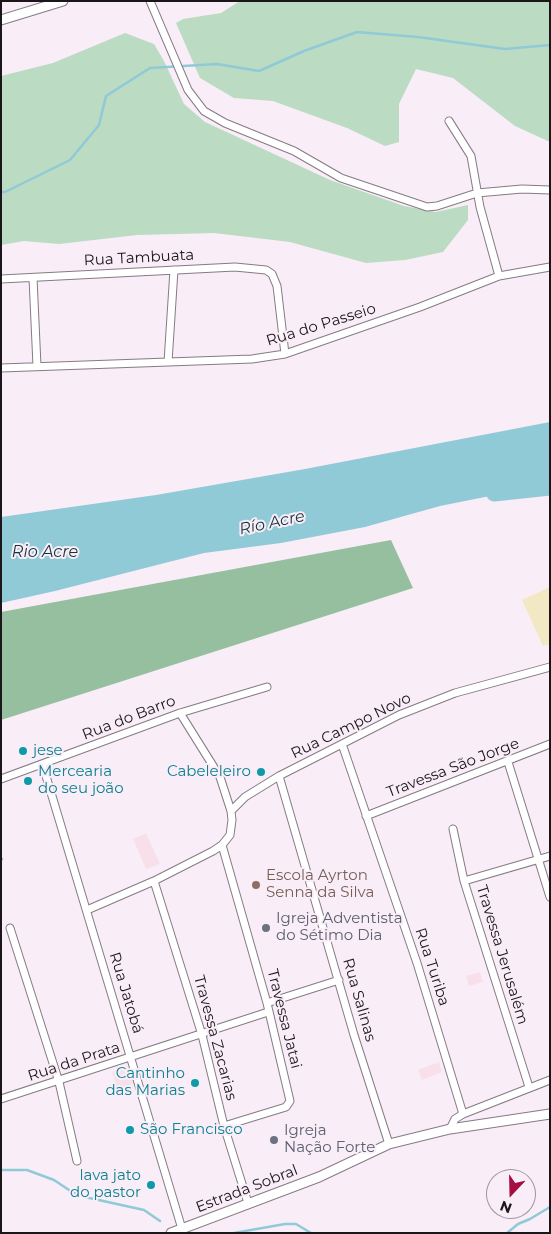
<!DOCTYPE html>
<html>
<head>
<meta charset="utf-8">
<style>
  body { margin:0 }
  #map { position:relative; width:551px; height:1234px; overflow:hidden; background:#f9edf8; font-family:Montserrat,sans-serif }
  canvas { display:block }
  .frame { position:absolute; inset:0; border:2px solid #1a1619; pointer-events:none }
  .north { position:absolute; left:486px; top:1169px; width:50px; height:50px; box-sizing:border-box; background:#f9edf8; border:1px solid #a0979f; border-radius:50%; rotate:201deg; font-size:14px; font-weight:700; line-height:20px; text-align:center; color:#1a1619 }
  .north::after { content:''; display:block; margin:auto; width:18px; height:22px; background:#a60e41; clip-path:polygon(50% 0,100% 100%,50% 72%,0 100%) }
</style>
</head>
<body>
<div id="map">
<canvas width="551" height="1234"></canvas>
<div class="frame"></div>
<div class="north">N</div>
</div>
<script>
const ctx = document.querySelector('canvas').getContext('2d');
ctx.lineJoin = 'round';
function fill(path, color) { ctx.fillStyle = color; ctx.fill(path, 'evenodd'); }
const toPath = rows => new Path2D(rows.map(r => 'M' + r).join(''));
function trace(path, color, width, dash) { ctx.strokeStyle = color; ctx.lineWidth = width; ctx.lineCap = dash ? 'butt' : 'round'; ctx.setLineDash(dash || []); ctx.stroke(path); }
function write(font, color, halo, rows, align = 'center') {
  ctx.font = font + ' Montserrat,sans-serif'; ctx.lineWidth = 4; ctx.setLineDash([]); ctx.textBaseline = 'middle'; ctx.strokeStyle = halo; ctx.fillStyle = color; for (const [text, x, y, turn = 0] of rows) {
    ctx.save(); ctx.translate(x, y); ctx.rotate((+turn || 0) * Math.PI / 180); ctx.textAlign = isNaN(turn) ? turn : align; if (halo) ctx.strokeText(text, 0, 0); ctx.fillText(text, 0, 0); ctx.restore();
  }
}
fill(toPath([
  [146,833,160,864,146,869,133,839],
  [480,972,483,982,469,986,466,976],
  [439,1062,442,1072,422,1080,418,1070],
  [128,1067,133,1084,117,1089,112,1071]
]), '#f8e0eb');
fill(toPath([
  [240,1,550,1,550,142,515,126,453,78,416,69,399,104,399,142,385,146,347,128,273,101,234,98,200,78,176,23,183,19,221,13],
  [125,33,154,44,164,61,184,104,205,122,330,180,404,206,436,212,468,205,468,220,443,252,405,260,366,263,290,242,214,233,137,235,59,244,24,241,1,245,1,76,53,63]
]), '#bbdbc2');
fill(toPath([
  [391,540,413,588,1,720,1,612]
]), '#96bf9f');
fill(toPath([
  [550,587,550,644,543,646,522,600]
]), '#f2e8c3');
fill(toPath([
  [550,422,550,484,440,506,365,527,281,543,204,553,55,591,1,603,1,517,156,495,305,469]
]), '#90cad7');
trace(toPath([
  [1,192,5,192,70,160,99,125,106,96,150,68,217,64,259,71,304,51,357,32,418,37,505,49,550,45],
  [1,860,2,859],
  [1,1170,27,1170,54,1180,69,1190,85,1197,144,1210,160,1221],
  [234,1233,285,1224,296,1224,311,1233],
  [507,1233,518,1224,530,1219,550,1207]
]), '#90cad7', 2.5);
trace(toPath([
  [494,494,550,488]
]), '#90cad7', 15);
const minor = toPath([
  [150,1,188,90,204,111,225,123,294,151,341,178,427,207,437,206,477,193,522,189,550,190],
  [449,121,471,156,480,207,499,276],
  [33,278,37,366],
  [1,279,235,267,266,270,272,274,277,286,285,354],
  [168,362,174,270],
  [1,368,252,359,285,354,420,307,499,276,550,267],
  [342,744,417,963,463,1114],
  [508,762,550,897],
  [43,766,182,1229],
  [279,776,354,1035,389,1144],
  [1,779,180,713,267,687],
  [231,811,245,797,279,776,399,715,455,693,550,667],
  [366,816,550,744],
  [453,829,464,881,529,1087],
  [222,845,267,1003,290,1101,286,1107,224,1126],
  [154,881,202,1035,224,1126,248,1203],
  [464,881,550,856],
  [87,910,154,881,213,851,222,845,230,835,232,820,231,811,220,777,180,713],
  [10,928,59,1082,77,1161],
  [267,1003,339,980],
  [1,1099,268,1012],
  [450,1129,455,1119,463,1114,550,1080]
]);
const tertiary = toPath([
  [1,20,63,1],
  [171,1233,319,1177,389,1144,450,1129,550,1114]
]);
trace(minor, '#857b84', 9);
trace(tertiary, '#857b84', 11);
trace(minor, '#fff', 7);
trace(tertiary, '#fff', 9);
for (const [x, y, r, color] of [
  [23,751,5,"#0f9aa8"],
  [261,772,5,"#0f9aa8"],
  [28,781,5,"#0f9aa8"],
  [256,885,5,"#8d6e63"],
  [266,928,5,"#6b7280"],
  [195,1083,5,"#0f9aa8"],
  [130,1130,5,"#0f9aa8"],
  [274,1140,5,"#6b7280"],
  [151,1185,5,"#0f9aa8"]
]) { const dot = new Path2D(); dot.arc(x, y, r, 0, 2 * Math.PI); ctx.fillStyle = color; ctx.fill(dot); trace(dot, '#f9edf8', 2); }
write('15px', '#1a1619', '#f9edf8', [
  ["Rua Tambuata",139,258,-3],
  ["Rua do Passeio",321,325,-17],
  ["Rua do Barro",129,718,-21],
  ["Rua Campo Novo",351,726,-26],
  ["Travessa São Jorge",453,768,-21],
  ["Travessa Jerusalém",502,955,73],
  ["Rua Turiba",432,967,72],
  ["Rua Jatobá",126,993,73],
  ["Rua Salinas",359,1000,74],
  ["Travessa Jatai",284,1019,76],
  ["Travessa Zacarias",215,1038,75],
  ["Rua da Prata",74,1062,-18],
  ["Estrada Sobral",247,1189,-21]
]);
write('15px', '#0d838f', '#f9edf8', [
  ["jese",33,751],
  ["Mercearia",38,772],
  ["do seu joão",38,789],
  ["Cabeleleiro",251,772,"right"],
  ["Cantinho",185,1074,"right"],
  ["das Marias",185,1091,"right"],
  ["São Francisco",140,1130],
  ["lava jato",141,1176,"right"],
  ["do pastor",141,1193,"right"]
], 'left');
write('15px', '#785e54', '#f9edf8', [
  ["Escola Ayrton",266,876],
  ["Senna da Silva",266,893]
], 'left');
write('15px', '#5b616d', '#f9edf8', [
  ["Igreja Adventista",276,919],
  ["do Sétimo Dia",276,936],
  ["Igreja",284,1131],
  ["Nação Forte",284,1148]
], 'left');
write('italic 16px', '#153339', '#f9edf8', [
  ["Río Acre",272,523,-12],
  ["Rio Acre",45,552]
]);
</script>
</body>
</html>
